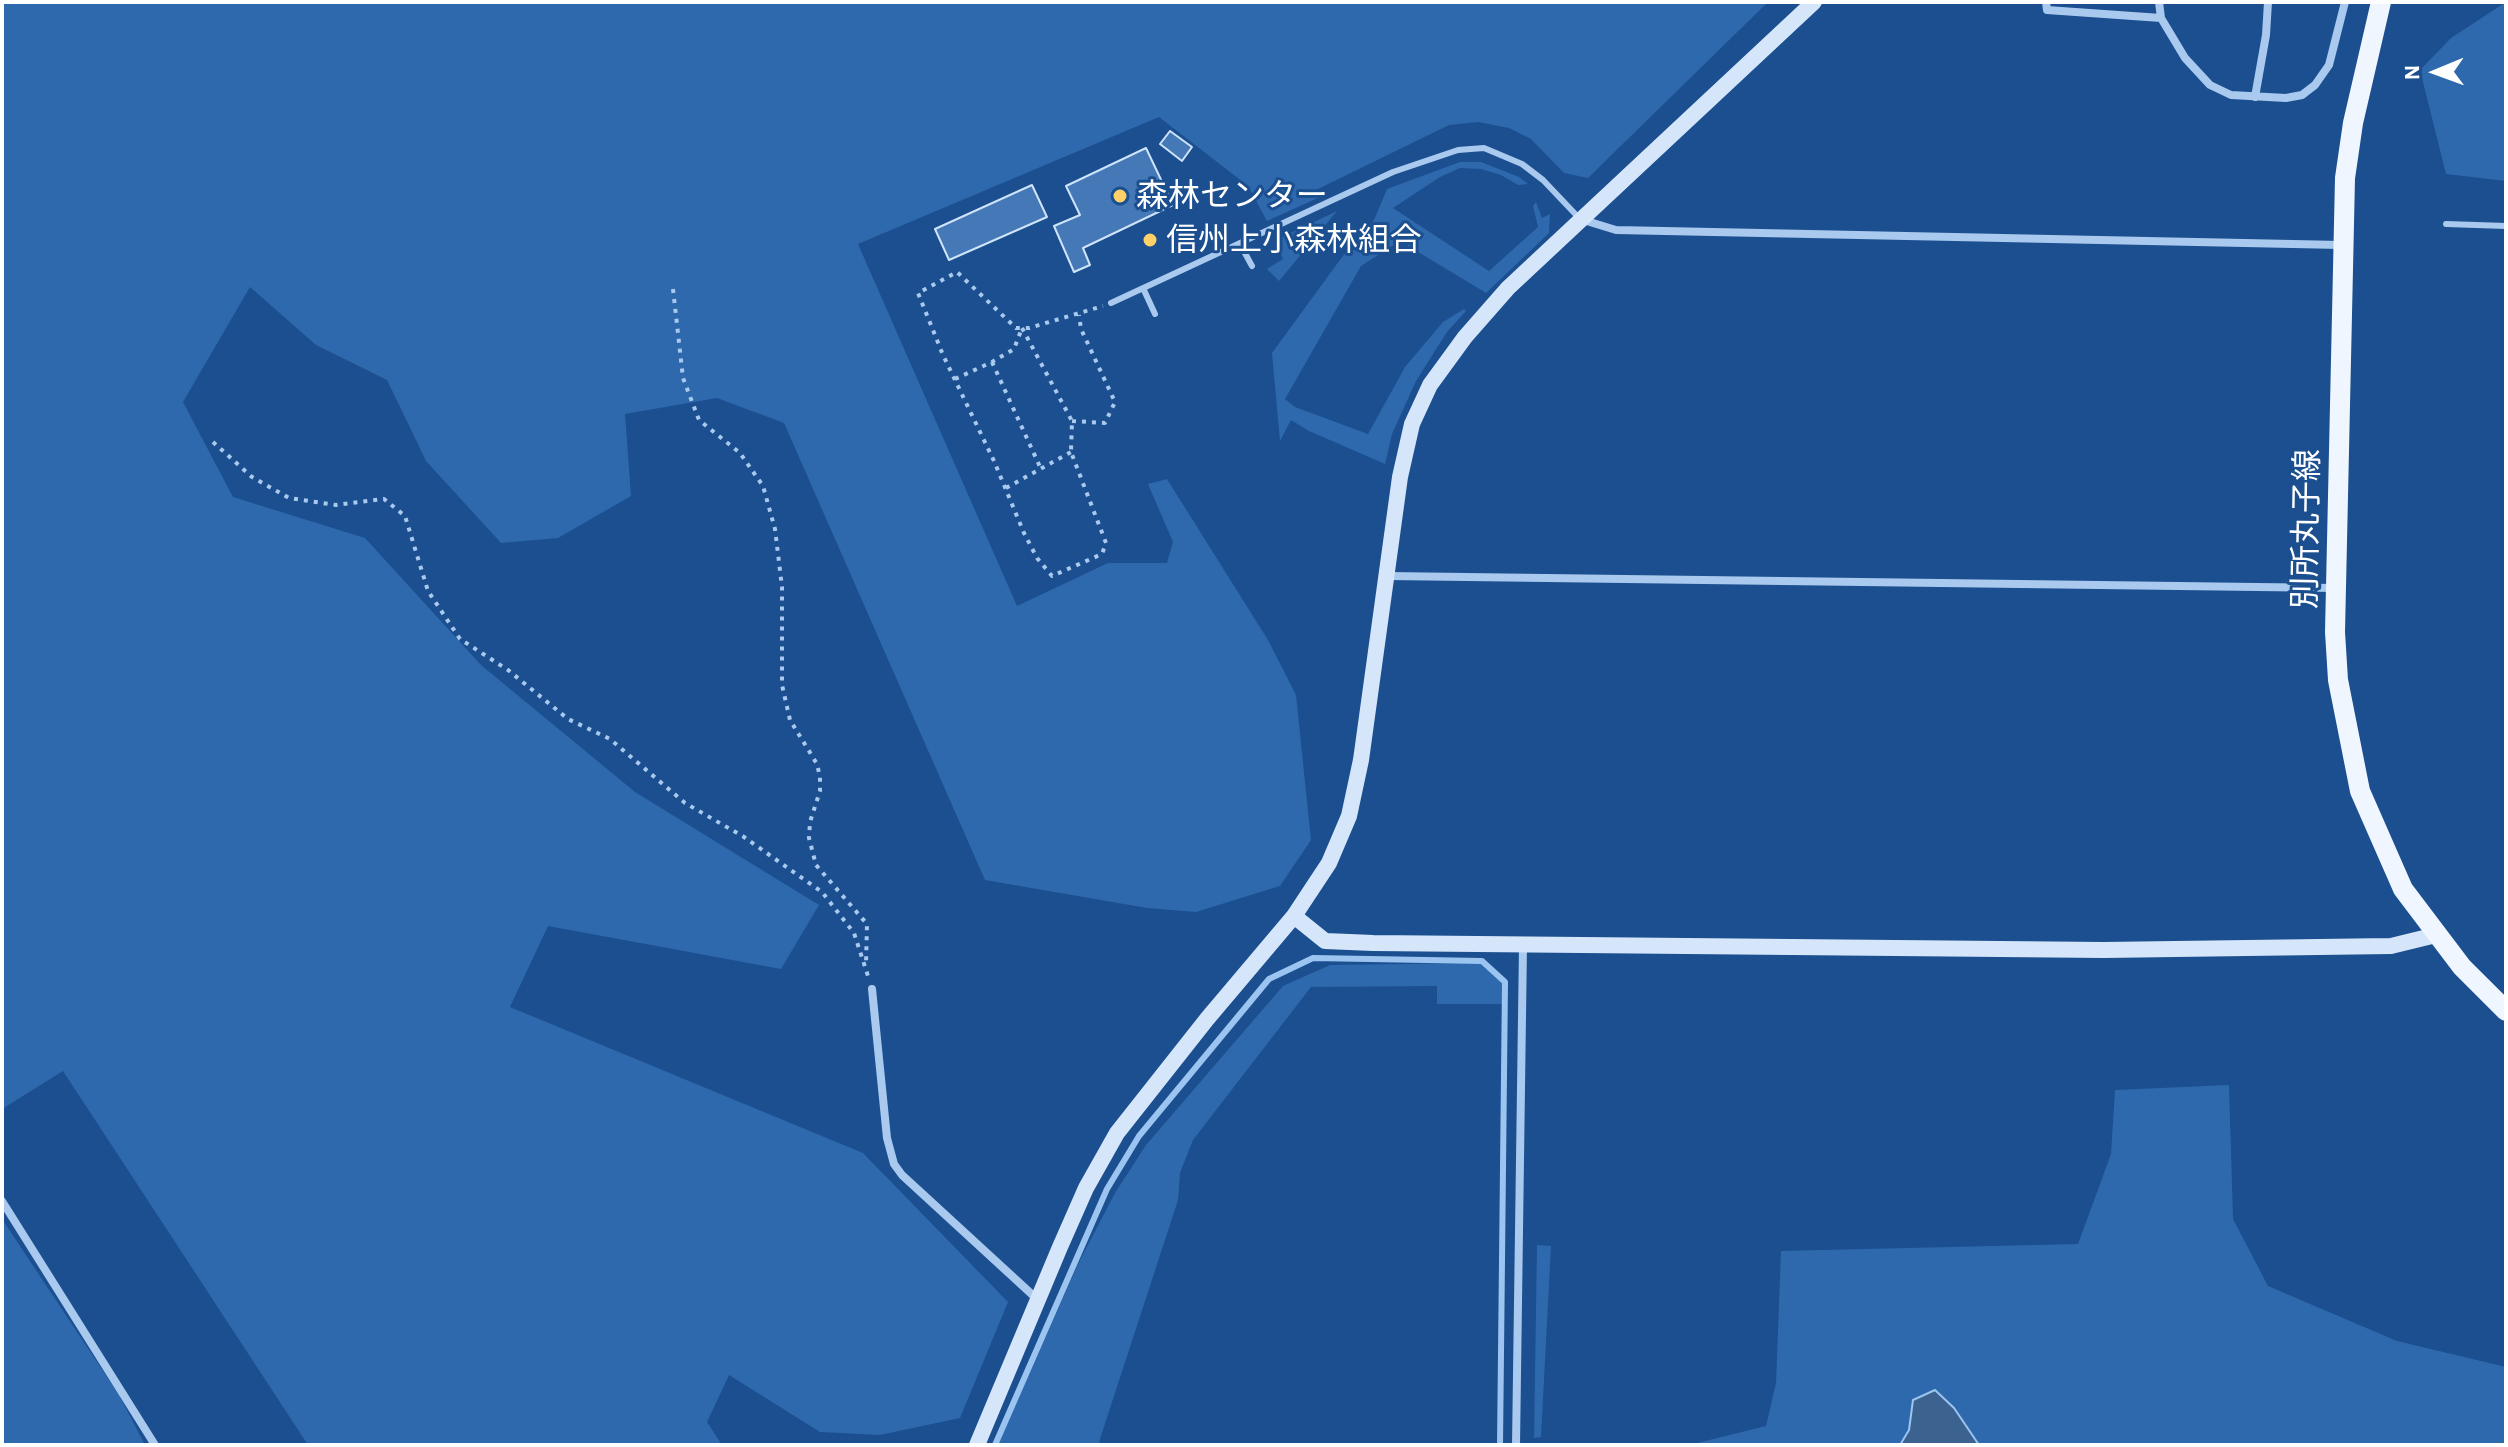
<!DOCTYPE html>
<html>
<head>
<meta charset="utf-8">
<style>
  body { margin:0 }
  #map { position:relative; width:2508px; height:1447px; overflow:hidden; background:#1b4f8f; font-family:"Alegreya Sans",sans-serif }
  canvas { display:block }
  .frame { position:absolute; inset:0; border:4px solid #fff; pointer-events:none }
  .north { position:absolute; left:2396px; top:32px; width:80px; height:80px; -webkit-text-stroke:6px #1b4f8f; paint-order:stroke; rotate:269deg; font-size:22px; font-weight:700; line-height:32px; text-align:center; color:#fff }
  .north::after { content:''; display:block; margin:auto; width:28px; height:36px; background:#fff; clip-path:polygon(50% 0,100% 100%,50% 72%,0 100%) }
</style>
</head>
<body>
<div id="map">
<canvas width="2508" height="1447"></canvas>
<div class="frame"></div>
<div class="north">N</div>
</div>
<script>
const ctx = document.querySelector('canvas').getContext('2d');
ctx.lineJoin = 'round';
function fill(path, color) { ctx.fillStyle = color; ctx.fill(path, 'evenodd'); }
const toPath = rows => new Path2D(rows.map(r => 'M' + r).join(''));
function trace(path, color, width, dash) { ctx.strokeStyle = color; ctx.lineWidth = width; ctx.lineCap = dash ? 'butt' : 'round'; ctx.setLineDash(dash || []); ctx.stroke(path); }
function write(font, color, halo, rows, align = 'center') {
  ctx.font = font + ' "Alegreya Sans","Noto Sans JP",sans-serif'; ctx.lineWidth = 6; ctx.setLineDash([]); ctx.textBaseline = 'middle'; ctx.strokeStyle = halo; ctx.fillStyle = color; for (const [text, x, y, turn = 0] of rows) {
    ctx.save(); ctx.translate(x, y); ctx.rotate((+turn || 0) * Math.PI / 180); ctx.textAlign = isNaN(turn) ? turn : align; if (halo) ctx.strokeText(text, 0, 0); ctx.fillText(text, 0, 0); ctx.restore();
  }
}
fill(toPath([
  [2,2,1768,2,1588,178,1564,173,1531,139,1509,128,1478,122,1449,125,1314,191,1320,197,1267,221,1248,186,1159,117,858,244,1017,606,1108,563,1167,563,1173,542,1148,484,1167,479,1268,640,1296,695,1311,840,1280,886,1196,912,1147,908,985,880,784,423,717,398,625,414,631,496,558,538,501,543,426,461,387,380,316,345,250,287,183,402,233,497,365,538,481,665,635,792,819,905,781,969,548,926,510,1007,863,1153,1008,1302,960,1418,880,1435,820,1432,729,1375,707,1422,722,1445,308,1445,63,1071,2,1109],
  [2506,2,2506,181,2446,174,2420,70,2451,38],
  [1460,162,1481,162,1519,177,1528,184,1518,185,1501,175,1481,169,1460,168,1440,177,1393,208,1489,271,1538,227,1533,206,1536,202,1542,218,1550,214,1549,233,1486,293,1400,241,1361,266,1285,399,1295,407,1368,434,1405,367,1443,322,1464,309,1466,311,1447,332,1416,381,1392,434,1385,464,1309,431,1291,420,1280,441,1272,353,1342,257,1374,220,1387,189],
  [1337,211,1279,281,1267,269,1283,259,1276,240],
  [1480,963,1502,983,1503,1004,1437,1004,1437,986,1311,987,1193,1140,1180,1173,1178,1200,1099,1442,1103,1445,998,1445,1079,1262,1115,1193,1146,1145,1283,986,1330,965],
  [2229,1085,2233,1219,2268,1286,2397,1341,2506,1367,2506,1445,1979,1445,1954,1408,1913,1400,1909,1430,1900,1445,1689,1445,1766,1426,1776,1383,1781,1251,2078,1244,2111,1154,2115,1090],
  [2,1219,119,1395,145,1445,2,1445],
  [1537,1245,1551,1246,1541,1437,1534,1438]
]), '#2e69ad');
const water = toPath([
  [1935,1390,1954,1408,1979,1445,1900,1445,1909,1430,1913,1400,1935,1390]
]);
fill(water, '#3c6290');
trace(water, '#9cc4f0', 2);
trace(toPath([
  [995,1445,1107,1189,1139,1136,1269,979,1313,958,1482,961,1505,982,1500,1445]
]), '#9cc4f0', 6);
const building = toPath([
  [1170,131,1192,147,1182,161,1160,144,1170,131],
  [1146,148,1173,205,1083,248,1090,265,1074,272,1054,226,1080,215,1066,186,1146,148],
  [1032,185,1047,217,949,260,935,229,1032,185]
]);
fill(building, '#4478b7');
trace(building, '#cfe3fa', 2);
trace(toPath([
  [673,289,683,378,699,420,740,453,763,486,775,529,782,587,782,685,790,720,817,764,820,777,820,791,810,822,809,838,816,865,867,924,866,964],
  [1022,328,1072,421,1071,452,1106,543,1102,554,1052,576,1037,558,1024,533,994,461,943,355,918,293,957,272,1016,328,1029,328,1103,306],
  [992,362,1041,469],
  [955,379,992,362,1014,349,1022,328],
  [1072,421,1105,423,1115,402,1081,329,1079,315],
  [213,442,252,477,289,498,336,505,384,499,405,516,428,591,460,639,508,670,568,719,610,739,685,803,744,837,822,892,854,933,869,979],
  [1006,488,1071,452]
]), '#a9c9ee', 4, [4, 6]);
trace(toPath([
  [2446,224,2506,226],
  [1240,244,1252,266],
  [1143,288,1155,314],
  [1111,303,1393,172,1458,150,1484,148,1522,164,1543,180,1580,219]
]), '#a9c9ee', 6);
trace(toPath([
  [2046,2,2047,10,2161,18],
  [2159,2,2161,18,2185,58,2210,85,2231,95,2286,98,2302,95,2315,85,2329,65,2345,2],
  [2255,97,2266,35,2268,2],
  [1580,219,1616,230,2341,245],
  [1387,576,2336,588],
  [872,989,887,1138,894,1164,902,1175,1037,1299],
  [2,1201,155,1445],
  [1516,1445,1523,945]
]), '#a9c9ee', 8);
trace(toPath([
  [1294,916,1325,941,1373,943,2104,950,2391,946,2436,935],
  [977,1445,1060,1247,1086,1188,1117,1133,1207,1019,1294,916,1329,863,1349,816,1361,760,1400,477,1412,424,1430,385,1465,337,1508,288,1814,2]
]), '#d6e6fa', 16);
trace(toPath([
  [2381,2,2353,123,2345,178,2335,632,2338,680,2360,791,2403,889,2462,967,2506,1011]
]), '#f0f6ff', 20);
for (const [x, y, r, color] of [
  [1120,196,8,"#ffd166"],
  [1150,240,8,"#ffd166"]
]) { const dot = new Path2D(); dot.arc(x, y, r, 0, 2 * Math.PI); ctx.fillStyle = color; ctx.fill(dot); trace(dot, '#1b4f8f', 3); }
write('32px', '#fff', '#1b4f8f', [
  ["森林センター",1136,196],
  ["信州上小森林組合",1166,240]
], 'left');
write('32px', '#fff', '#1b4f8f', [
  ["別所丸子線",2307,529,-89]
]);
</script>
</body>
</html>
